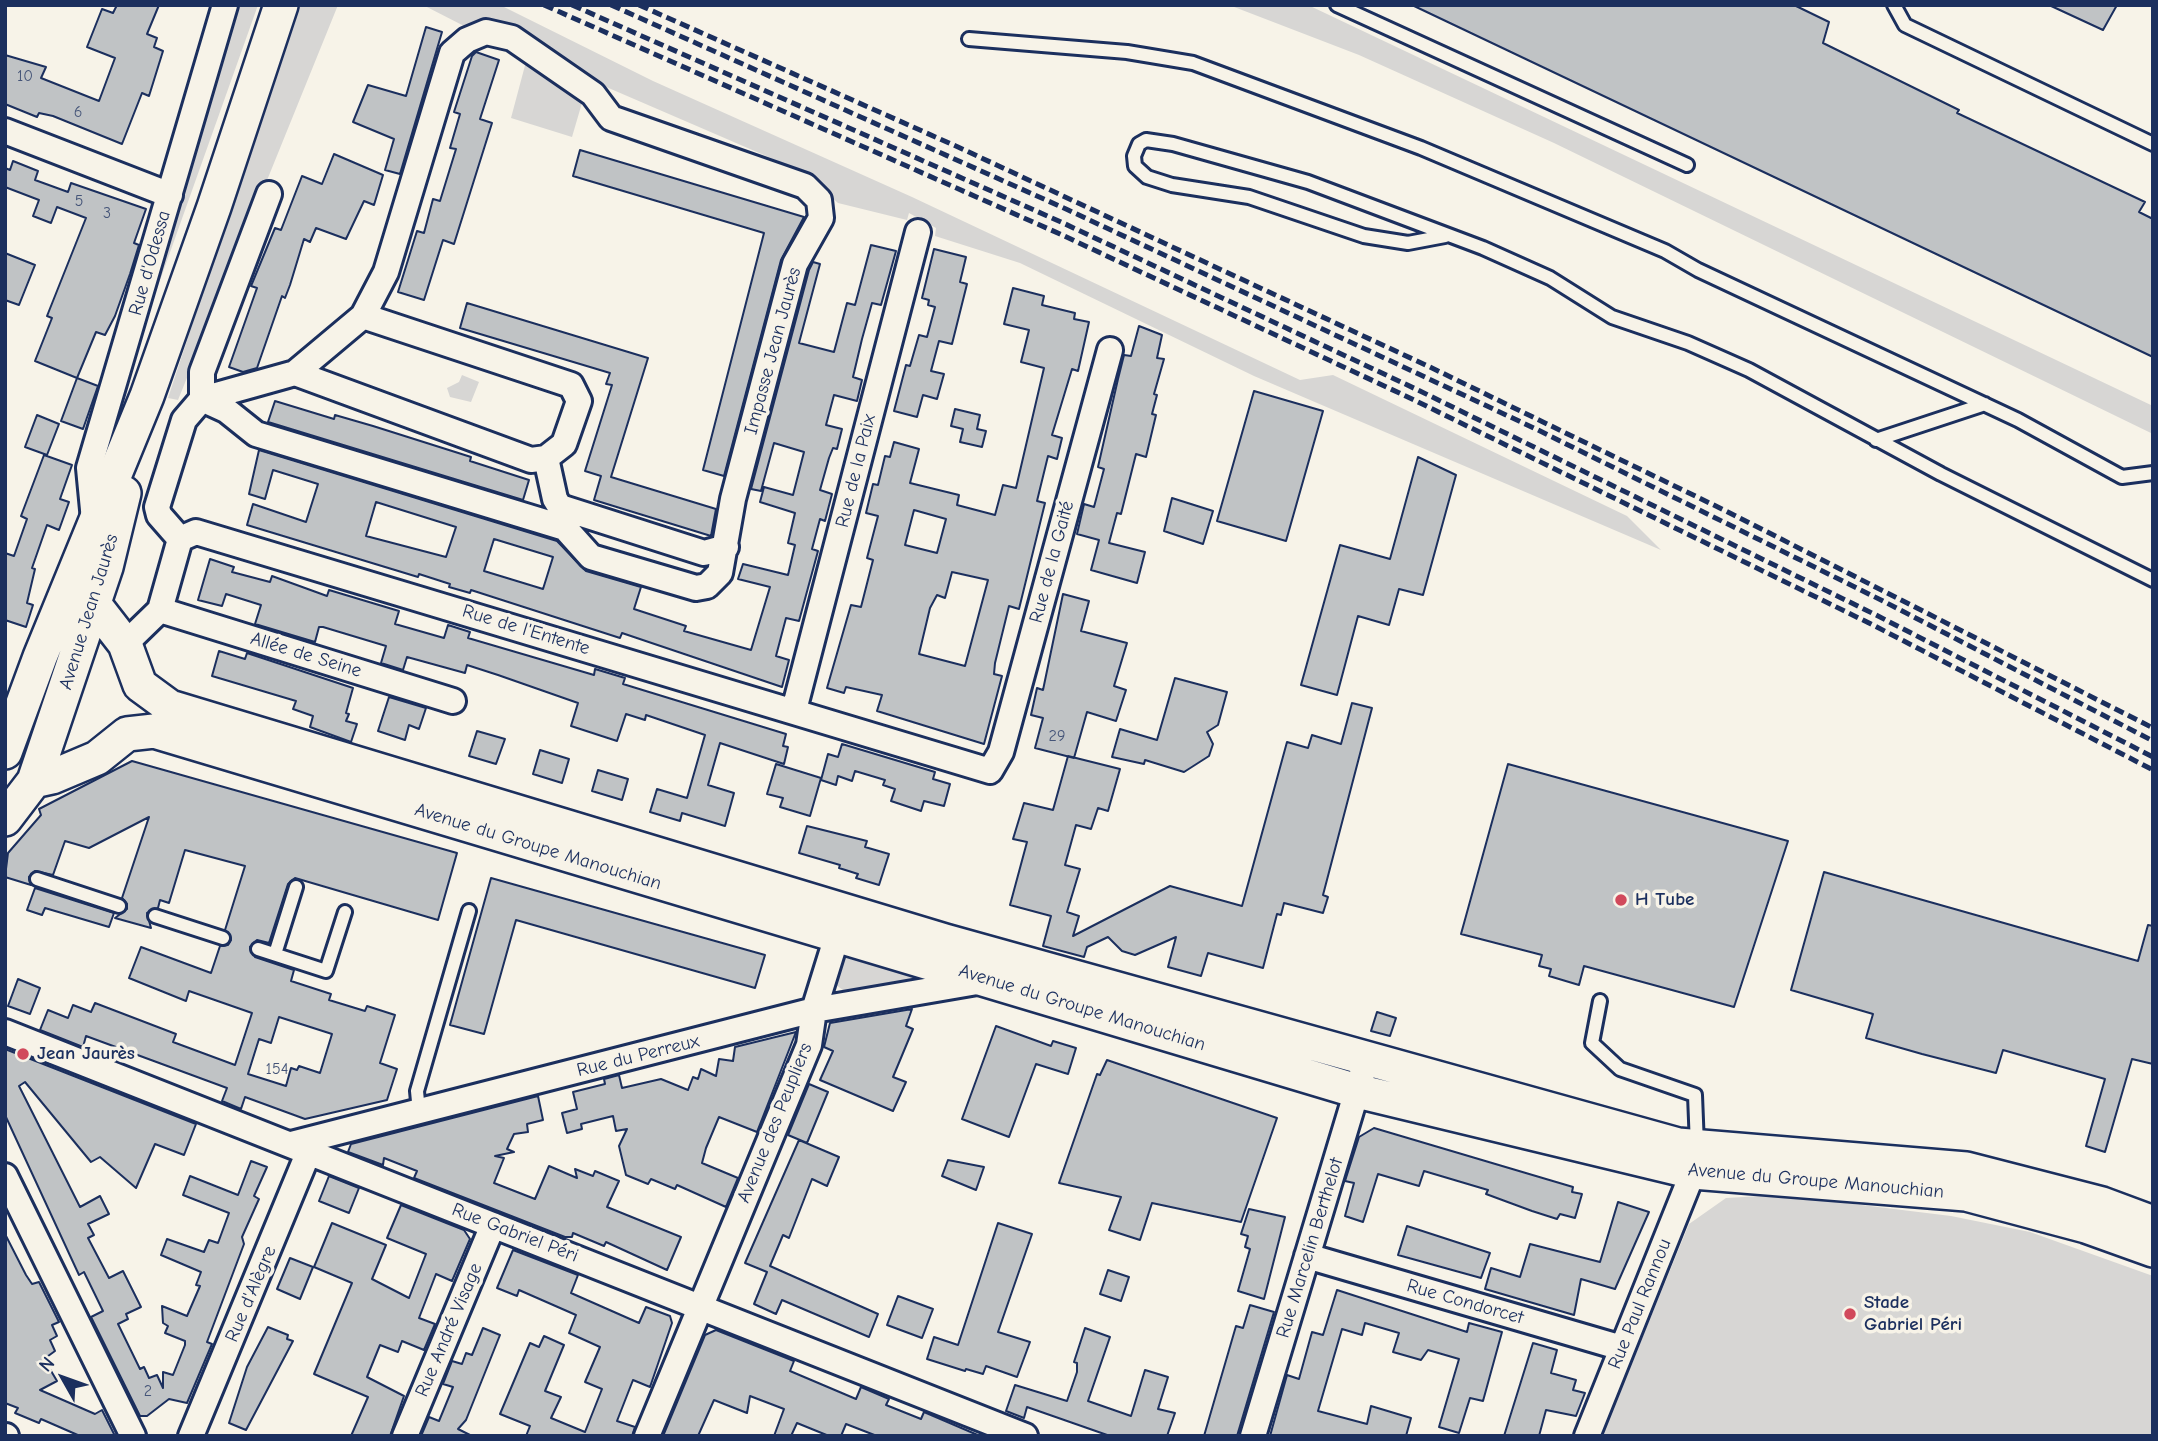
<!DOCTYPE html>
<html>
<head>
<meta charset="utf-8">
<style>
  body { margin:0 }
  #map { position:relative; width:2158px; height:1441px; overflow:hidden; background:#f7f3e8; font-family:"Comic Neue",sans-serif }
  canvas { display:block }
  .frame { position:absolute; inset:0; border:7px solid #1b2f5e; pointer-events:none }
  .north { position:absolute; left:28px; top:1343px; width:70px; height:70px; -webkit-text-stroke:5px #f7f3e8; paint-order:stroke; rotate:310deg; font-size:19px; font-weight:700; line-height:28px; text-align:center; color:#1b2f5e }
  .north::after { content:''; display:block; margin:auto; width:24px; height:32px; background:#1b2f5e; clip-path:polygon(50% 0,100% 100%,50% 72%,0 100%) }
</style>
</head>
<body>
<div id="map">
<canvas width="2158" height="1441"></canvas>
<div class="frame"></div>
<div class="north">N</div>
</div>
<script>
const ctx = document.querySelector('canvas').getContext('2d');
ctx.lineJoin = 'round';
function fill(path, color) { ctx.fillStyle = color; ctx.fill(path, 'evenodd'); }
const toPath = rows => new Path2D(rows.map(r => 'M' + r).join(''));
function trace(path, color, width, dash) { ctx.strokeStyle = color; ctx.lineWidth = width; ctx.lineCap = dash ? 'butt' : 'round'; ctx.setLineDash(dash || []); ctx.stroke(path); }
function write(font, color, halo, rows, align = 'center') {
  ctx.font = font + ' "Comic Neue",sans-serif'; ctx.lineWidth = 7; ctx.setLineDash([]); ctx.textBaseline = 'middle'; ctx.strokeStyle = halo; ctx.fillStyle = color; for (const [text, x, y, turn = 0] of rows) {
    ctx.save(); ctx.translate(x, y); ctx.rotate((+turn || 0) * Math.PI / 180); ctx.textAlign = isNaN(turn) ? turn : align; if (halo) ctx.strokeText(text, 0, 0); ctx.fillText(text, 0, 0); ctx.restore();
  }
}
fill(toPath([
  [232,5,258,5,110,421],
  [298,5,338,5,178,400,168,398],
  [423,5,500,5,653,81,912,197,1300,380,1333,375,1627,516,1661,550,1254,376,1020,263,935,236,936,228,909,213,907,220,838,203,801,171,597,83,500,26,478,20,466,27],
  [1229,5,1308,5,2153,406,2153,434,1554,143,1359,55],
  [527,58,584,96,572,137,511,118],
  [462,375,479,382,471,402,450,397,447,388,459,382],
  [848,950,929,979,847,993,836,985],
  [1780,1195,1951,1216,2030,1232,2153,1276,2153,1436,1602,1436,1689,1224,1726,1198]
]), '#d7d6d4');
const building = toPath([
  [117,5,159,5,147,34,157,38,154,47,163,51,149,96,142,93,122,144,53,116,39,113,37,117,5,104,5,55,46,67,41,78,99,101,115,58,87,47,102,9,113,13,117,5],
  [1412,5,1794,5,1829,22,1823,43,1959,110,1957,113,2145,202,2139,212,2153,219,2153,357,1412,5],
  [2049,5,2117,5,2103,30,2049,5],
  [426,27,442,32,400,174,385,170,394,139,353,122,368,85,406,96,426,27],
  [476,52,499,60,480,119,492,123,454,244,443,240,424,300,398,292,417,231,424,233,433,199,440,201,456,149,450,148,460,114,454,112,472,56,476,52],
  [580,150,804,217,781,260,724,476,703,470,764,233,573,176,580,150],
  [334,154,383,175,374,205,364,201,346,239,316,228,310,242,304,239,290,285,285,298,282,296,257,368,243,372,229,367,257,288,251,286,275,228,281,230,302,176,322,184,334,154],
  [13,161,38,171,35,180,68,192,71,183,146,209,134,243,139,245,130,274,115,316,105,335,96,332,77,378,98,386,83,429,61,421,77,378,35,361,52,318,47,316,86,218,57,207,51,223,33,216,39,200,5,187,5,168,10,170,13,161],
  [871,245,896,251,881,305,872,303,862,339,853,377,862,380,857,401,834,395,826,425,842,429,837,449,833,448,829,458,820,490,832,494,825,521,820,519,812,549,818,551,799,621,786,618,776,656,789,660,782,687,622,633,620,638,471,590,470,593,449,587,450,584,419,574,418,577,247,525,253,504,306,522,318,484,273,470,265,499,249,494,259,450,557,541,586,571,641,587,634,609,686,626,684,631,751,650,770,587,738,579,743,564,788,575,795,545,788,543,795,513,760,502,764,487,793,495,804,452,774,443,761,491,751,489,809,270,813,262,820,264,799,343,834,352,847,303,855,305,871,245],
  [376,502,456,527,446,557,366,536,376,502],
  [494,539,553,557,543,589,484,571,494,539],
  [934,249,966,257,960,282,967,284,952,344,939,341,931,371,944,374,937,399,923,395,917,417,894,411,906,365,910,366,919,335,927,337,935,307,928,305,929,300,922,298,934,249],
  [5,253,35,265,19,305,5,300,5,253],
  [1013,288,1044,296,1042,305,1075,313,1074,319,1089,322,1078,371,1072,369,1052,435,1062,438,1057,459,1048,456,1037,501,1045,503,1019,609,1009,606,995,663,994,674,1002,676,984,744,877,711,882,695,846,687,844,693,827,688,851,605,861,607,873,560,867,558,878,516,866,513,873,484,878,485,885,456,890,457,894,442,919,449,910,483,959,495,957,505,995,515,1003,485,1016,488,1044,368,1021,362,1029,330,1004,324,1013,288],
  [914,510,946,519,937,553,905,545,914,510],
  [952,572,988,580,965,666,919,654,930,608,937,595,945,598,952,572],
  [467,303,648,358,611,477,716,509,711,536,594,500,601,476,585,471,612,385,606,384,610,373,460,328,467,303],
  [1139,326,1162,335,1157,358,1164,359,1154,394,1157,395,1152,414,1156,415,1146,457,1136,454,1121,514,1117,513,1109,543,1145,552,1137,583,1091,570,1099,540,1077,534,1084,504,1094,507,1104,469,1098,467,1118,379,1124,355,1131,356,1139,326],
  [1254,391,1323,411,1286,541,1217,521,1254,391],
  [275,401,334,419,335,415,373,426,471,457,470,461,529,480,523,500,268,422,275,401],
  [955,409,980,415,977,429,986,431,982,447,960,442,963,429,951,426,955,409],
  [37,415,59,424,47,455,25,447,37,415],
  [44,455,72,465,60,499,69,502,59,530,47,525,32,568,35,569,27,603,33,605,26,627,5,620,5,553,14,556,27,519,21,516,44,455],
  [1418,457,1456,475,1423,595,1399,589,1389,625,1358,616,1337,695,1301,685,1340,545,1390,559,1418,457],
  [1172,498,1213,511,1203,544,1164,531,1172,498],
  [210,559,234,567,232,572,270,582,272,576,327,596,329,590,399,611,395,624,444,638,448,625,470,632,468,638,594,675,595,669,625,678,623,684,786,734,783,746,788,747,784,764,720,743,708,785,734,793,725,826,682,813,680,821,650,812,657,789,687,798,705,735,646,715,645,720,626,714,617,741,571,726,578,703,498,675,467,665,465,673,407,657,403,670,381,663,386,646,323,627,319,627,315,642,255,624,261,605,226,594,222,606,198,600,210,559],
  [1063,594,1089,601,1081,631,1127,643,1114,686,1126,690,1116,721,1087,712,1074,758,1035,748,1043,718,1031,715,1037,688,1043,690,1063,594],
  [219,651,245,659,247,653,353,688,346,713,349,714,346,721,357,724,351,742,310,727,313,716,293,709,296,701,212,676,219,651],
  [1175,678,1227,692,1218,725,1207,732,1213,744,1209,756,1184,772,1145,760,1144,764,1112,757,1120,729,1157,740,1175,678],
  [389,697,426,708,419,729,409,725,405,740,378,731,389,697],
  [1352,703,1372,708,1323,895,1328,897,1323,913,1284,903,1281,915,1277,914,1263,968,1208,953,1201,976,1168,967,1176,937,1135,955,1122,951,1108,937,1087,947,1084,957,1043,946,1051,916,1010,905,1027,842,1013,839,1024,803,1053,810,1068,756,1120,769,1108,811,1098,808,1091,829,1076,825,1065,865,1080,869,1067,912,1079,916,1073,936,1170,886,1242,906,1287,742,1308,748,1312,735,1341,744,1352,703],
  [477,731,505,739,496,764,469,756,477,731],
  [842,744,935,772,933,779,950,784,944,806,924,801,921,811,891,801,895,789,883,785,885,780,855,771,852,781,838,776,836,785,821,780,828,754,838,757,842,744],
  [540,750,569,759,562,783,533,774,540,750],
  [132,761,457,853,438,920,295,878,288,884,269,943,257,940,250,947,255,957,294,970,291,981,331,994,329,1000,365,1011,367,1006,395,1015,380,1063,397,1069,387,1100,305,1119,245,1097,241,1109,222,1101,227,1088,86,1036,83,1047,40,1030,48,1010,68,1018,73,1005,91,1012,95,1003,176,1034,173,1042,235,1065,252,1013,189,991,186,1001,129,978,141,947,211,973,220,946,228,945,231,940,225,930,245,866,185,850,169,903,160,900,158,908,147,913,151,928,115,918,127,909,127,904,122,898,149,817,89,848,65,841,53,875,35,871,29,877,31,885,5,877,8,853,41,815,39,809,132,761],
  [279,1017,332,1034,320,1073,299,1066,297,1070,291,1068,286,1086,248,1074,259,1039,271,1043,279,1017],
  [776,764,821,778,810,816,780,807,783,798,767,794,776,764],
  [1508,764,1788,841,1734,1007,1584,966,1579,985,1549,976,1551,969,1539,966,1542,955,1461,934,1508,764],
  [598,770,628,779,622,800,592,791,598,770],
  [807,826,867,841,865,847,889,854,879,885,856,878,858,874,839,868,840,865,799,853,807,826],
  [1824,872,2138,961,2148,925,2153,926,2153,1064,2132,1059,2105,1152,2086,1146,2105,1079,2003,1050,1996,1073,1922,1054,1866,1038,1873,1014,1791,990,1824,872],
  [491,878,765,955,755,988,516,920,484,1034,450,1025,491,878],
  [35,888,114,913,109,927,45,908,42,915,27,910,35,888],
  [18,979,40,988,30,1014,8,1006,18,979],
  [912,1009,906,1026,913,1029,893,1077,906,1082,893,1111,820,1080,833,1051,824,1047,830,1023,912,1009],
  [1377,1012,1396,1018,1390,1036,1371,1031,1377,1012],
  [996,1026,1051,1046,1053,1041,1076,1048,1068,1074,1036,1064,1009,1137,962,1119,996,1026],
  [796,1032,757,1132,719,1117,706,1148,702,1163,738,1178,726,1207,677,1185,675,1189,651,1179,648,1184,626,1175,619,1146,627,1129,616,1131,613,1116,581,1124,582,1129,567,1133,562,1113,577,1109,573,1092,605,1084,604,1079,619,1075,622,1088,661,1079,688,1090,693,1077,698,1079,701,1069,716,1076,719,1059,733,1061,735,1047,796,1032],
  [5,1049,196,1124,184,1155,155,1144,136,1188,100,1157,91,1162,25,1082,19,1086,80,1207,100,1196,109,1214,88,1224,94,1235,88,1238,109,1278,123,1271,141,1307,126,1314,128,1319,118,1324,140,1369,144,1367,149,1378,157,1375,163,1388,163,1372,173,1375,185,1345,185,1341,165,1333,168,1326,163,1323,162,1306,187,1316,200,1286,196,1285,201,1272,161,1255,167,1239,204,1252,209,1240,218,1243,229,1213,183,1195,190,1176,238,1195,251,1161,267,1167,254,1196,259,1199,242,1237,244,1244,207,1342,212,1344,187,1403,169,1399,147,1416,140,1416,91,1317,103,1311,84,1272,79,1275,5,1115,5,1049],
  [1107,1060,1277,1118,1241,1222,1152,1203,1140,1240,1109,1230,1121,1197,1059,1183,1097,1074,1100,1075,1107,1060],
  [809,1084,828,1092,807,1143,788,1135,809,1084],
  [538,1096,543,1120,527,1124,528,1132,514,1134,507,1149,514,1152,495,1156,504,1158,494,1183,535,1199,549,1166,577,1178,575,1169,593,1176,595,1171,619,1181,607,1207,681,1237,667,1270,606,1242,604,1246,573,1233,572,1237,565,1237,414,1178,417,1171,384,1158,383,1165,348,1152,351,1144,538,1096],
  [1374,1128,1573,1187,1572,1192,1582,1194,1575,1218,1560,1214,1557,1219,1532,1211,1486,1194,1488,1190,1424,1171,1419,1186,1378,1174,1363,1222,1345,1216,1354,1183,1345,1181,1359,1137,1374,1128],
  [799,1140,839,1157,827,1186,812,1179,789,1238,783,1235,770,1266,878,1314,869,1337,782,1300,776,1314,754,1304,767,1272,745,1263,799,1140],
  [948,1160,984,1167,976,1190,942,1176,948,1160],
  [329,1176,359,1188,349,1213,319,1201,329,1176],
  [1618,1202,1649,1212,1615,1289,1581,1279,1574,1315,1485,1289,1491,1268,1520,1277,1530,1244,1600,1262,1618,1202],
  [401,1205,464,1230,470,1239,452,1281,436,1274,419,1318,435,1324,424,1350,402,1341,398,1352,380,1345,367,1377,404,1396,390,1436,351,1436,368,1397,314,1374,352,1283,314,1267,332,1223,386,1245,372,1279,409,1298,426,1254,387,1238,401,1205],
  [1249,1209,1285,1217,1264,1299,1238,1291,1250,1249,1245,1247,1248,1236,1241,1234,1249,1209],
  [998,1223,1032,1234,998,1332,1030,1342,1017,1377,986,1366,983,1374,966,1369,965,1371,927,1359,934,1337,958,1345,998,1223],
  [1407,1226,1490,1253,1481,1278,1398,1255,1407,1226],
  [5,1234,26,1275,32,1284,39,1282,59,1322,52,1325,57,1336,50,1340,55,1351,44,1359,57,1381,40,1390,95,1414,102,1410,115,1436,80,1436,41,1419,39,1423,15,1413,18,1408,5,1403,5,1234],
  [513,1250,578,1275,571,1293,639,1323,646,1307,670,1316,672,1323,650,1387,633,1380,617,1421,635,1427,632,1436,526,1436,530,1426,500,1414,530,1343,539,1347,544,1336,564,1345,545,1391,561,1397,551,1418,585,1432,602,1389,585,1382,600,1347,569,1333,576,1315,519,1290,517,1296,497,1288,513,1250],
  [290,1258,313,1267,300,1299,277,1289,290,1258],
  [1108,1270,1129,1277,1121,1301,1100,1294,1108,1270],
  [1337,1290,1467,1332,1469,1323,1502,1332,1483,1401,1470,1398,1459,1433,1439,1427,1459,1359,1428,1350,1421,1360,1393,1352,1399,1333,1365,1323,1362,1335,1342,1329,1318,1411,1367,1424,1371,1406,1411,1418,1406,1436,1270,1436,1287,1375,1299,1379,1312,1332,1323,1335,1337,1290],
  [898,1296,933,1309,922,1338,887,1325,898,1296],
  [1250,1305,1274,1312,1237,1436,1204,1436,1236,1326,1243,1328,1250,1305],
  [268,1327,288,1335,287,1339,293,1341,246,1430,229,1423,247,1367,268,1327],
  [483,1328,500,1335,466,1420,458,1429,472,1436,421,1436,429,1417,439,1421,453,1387,443,1384,452,1361,462,1364,466,1353,472,1355,483,1328],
  [1085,1328,1110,1337,1088,1401,1131,1416,1145,1370,1168,1377,1158,1409,1175,1413,1167,1436,1110,1436,1027,1407,1024,1418,1006,1411,1015,1385,1067,1401,1077,1372,1077,1363,1074,1362,1085,1328],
  [716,1330,794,1361,790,1371,856,1399,861,1387,889,1399,886,1405,921,1419,924,1412,980,1436,877,1436,846,1424,841,1436,829,1436,797,1423,791,1436,774,1436,784,1409,750,1396,747,1413,714,1400,698,1436,663,1436,705,1335,716,1330],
  [1533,1343,1557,1350,1551,1373,1576,1380,1573,1390,1585,1393,1576,1416,1546,1410,1539,1436,1504,1436,1533,1343]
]);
fill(building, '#c0c3c5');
trace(building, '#1b2f5e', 2);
const lane = toPath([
  [1337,5,1687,165],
  [1894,5,1905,25,2153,144],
  [969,39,1127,52,1193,63,1421,148,1665,251,1698,270,2018,420,2122,477,2153,473],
  [1445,236,1408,243,1364,236,1249,197,1172,185,1147,177,1135,166,1134,156,1139,144,1146,140,1173,144,1308,182,1483,248,1550,278,1612,317,1688,343,1749,370,1941,474,2153,580],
  [1876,440,1985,404],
  [37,879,119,906],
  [155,916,223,938],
  [258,949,326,971,345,912],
  [275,954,296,887],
  [1600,1001,1592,1043,1620,1069,1695,1095,1697,1146],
  [419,1112,417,1091,469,911]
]);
const street = toPath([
  [5,131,170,195],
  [295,373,531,460,546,458,564,444,579,401,571,385,363,316],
  [202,399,202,372,269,194],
  [546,458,555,499,560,507,704,553,726,547],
  [94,520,89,468,225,5],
  [180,539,159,515,157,507,184,420,202,399,295,373,363,316,386,272,452,53,467,40,486,32,512,38,593,94,611,118,805,186,819,200,821,218,795,264,733,499,720,573,707,586,696,588,591,557,565,528,256,434,226,410,202,399],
  [180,539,196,532,990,771,1001,752,1110,350],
  [160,610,453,701],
  [125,644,160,610,180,539],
  [794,710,918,232],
  [5,1032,1025,1436],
  [291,1144,814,1010,983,981],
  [5,1176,133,1436],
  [1307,1256,1622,1348],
  [5,1436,6,1436],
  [191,1436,309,1151],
  [405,1436,493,1225],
  [647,1436,809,1045,814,1010,837,936],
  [1253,1436,1362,1074],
  [1587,1436,1693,1172]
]);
const secondary = toPath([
  [94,604,125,644,140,685,170,707,945,941,1678,1145,1966,1169,2102,1204,2153,1223],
  [5,752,40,657,147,396,214,207,281,5],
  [34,781,52,777,97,758,127,734,154,731,1357,1091,1693,1172,1966,1194,2086,1226,2153,1250],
  [5,819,34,781,106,567,124,493]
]);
trace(lane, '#1b2f5e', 18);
trace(street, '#1b2f5e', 30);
trace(secondary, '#1b2f5e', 38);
trace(lane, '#f7f3e8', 12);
trace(street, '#f7f3e8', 24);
trace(secondary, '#f7f3e8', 33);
trace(toPath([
  [544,5,1060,234,1412,399,1871,624,2153,770],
  [572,5,1061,222,1420,391,1876,615,2153,757],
  [611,5,1066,209,1536,429,1883,601,2153,741],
  [639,5,958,147,1432,368,1726,511,2153,728]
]), '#1b2f5e', 5, [10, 5]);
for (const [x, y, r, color] of [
  [1621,900,7,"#d1495b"],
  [23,1054,7,"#d1495b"],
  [1850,1314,7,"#d1495b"]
]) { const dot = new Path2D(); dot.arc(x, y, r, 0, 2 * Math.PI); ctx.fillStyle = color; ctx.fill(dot); trace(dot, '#f7f3e8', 2.5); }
write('16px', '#445478', null, [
  ["10",25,76],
  ["6",78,112],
  ["5",79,201],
  ["3",107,213],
  ["29",1057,736],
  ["154",277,1069],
  ["2",148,1391]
]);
write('19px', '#1b2f5e', '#f7f3e8', [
  ["Rue d'Odessa",150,263,-74],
  ["Impasse Jean Jaurès",773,351,-75],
  ["Rue de la Paix",856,471,-76],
  ["Rue de la Gaité",1052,562,-75],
  ["Avenue Jean Jaurès",89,612,-73],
  ["Rue de l'Entente",526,630,17],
  ["Allée de Seine",306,655,17],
  ["Avenue du Groupe Manouchian",538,847,17],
  ["Avenue du Groupe Manouchian",1082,1008,17],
  ["Rue du Perreux",638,1056,-14],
  ["Avenue des Peupliers",775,1123,-68],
  ["Avenue du Groupe Manouchian",1816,1181,5],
  ["Rue Gabriel Péri",515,1233,21],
  ["Rue Marcelin Berthelot",1310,1248,-73],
  ["Rue d'Alègre",251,1294,-67],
  ["Rue Condorcet",1465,1302,16],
  ["Rue Paul Rannou",1640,1304,-68],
  ["Rue André Visage",449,1330,-67]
]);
write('bold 19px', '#1b2f5e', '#f7f3e8', [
  ["H Tube",1635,900],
  ["Jean Jaurès",37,1054],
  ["Stade",1864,1303],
  ["Gabriel Péri",1864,1325]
], 'left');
</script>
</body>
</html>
